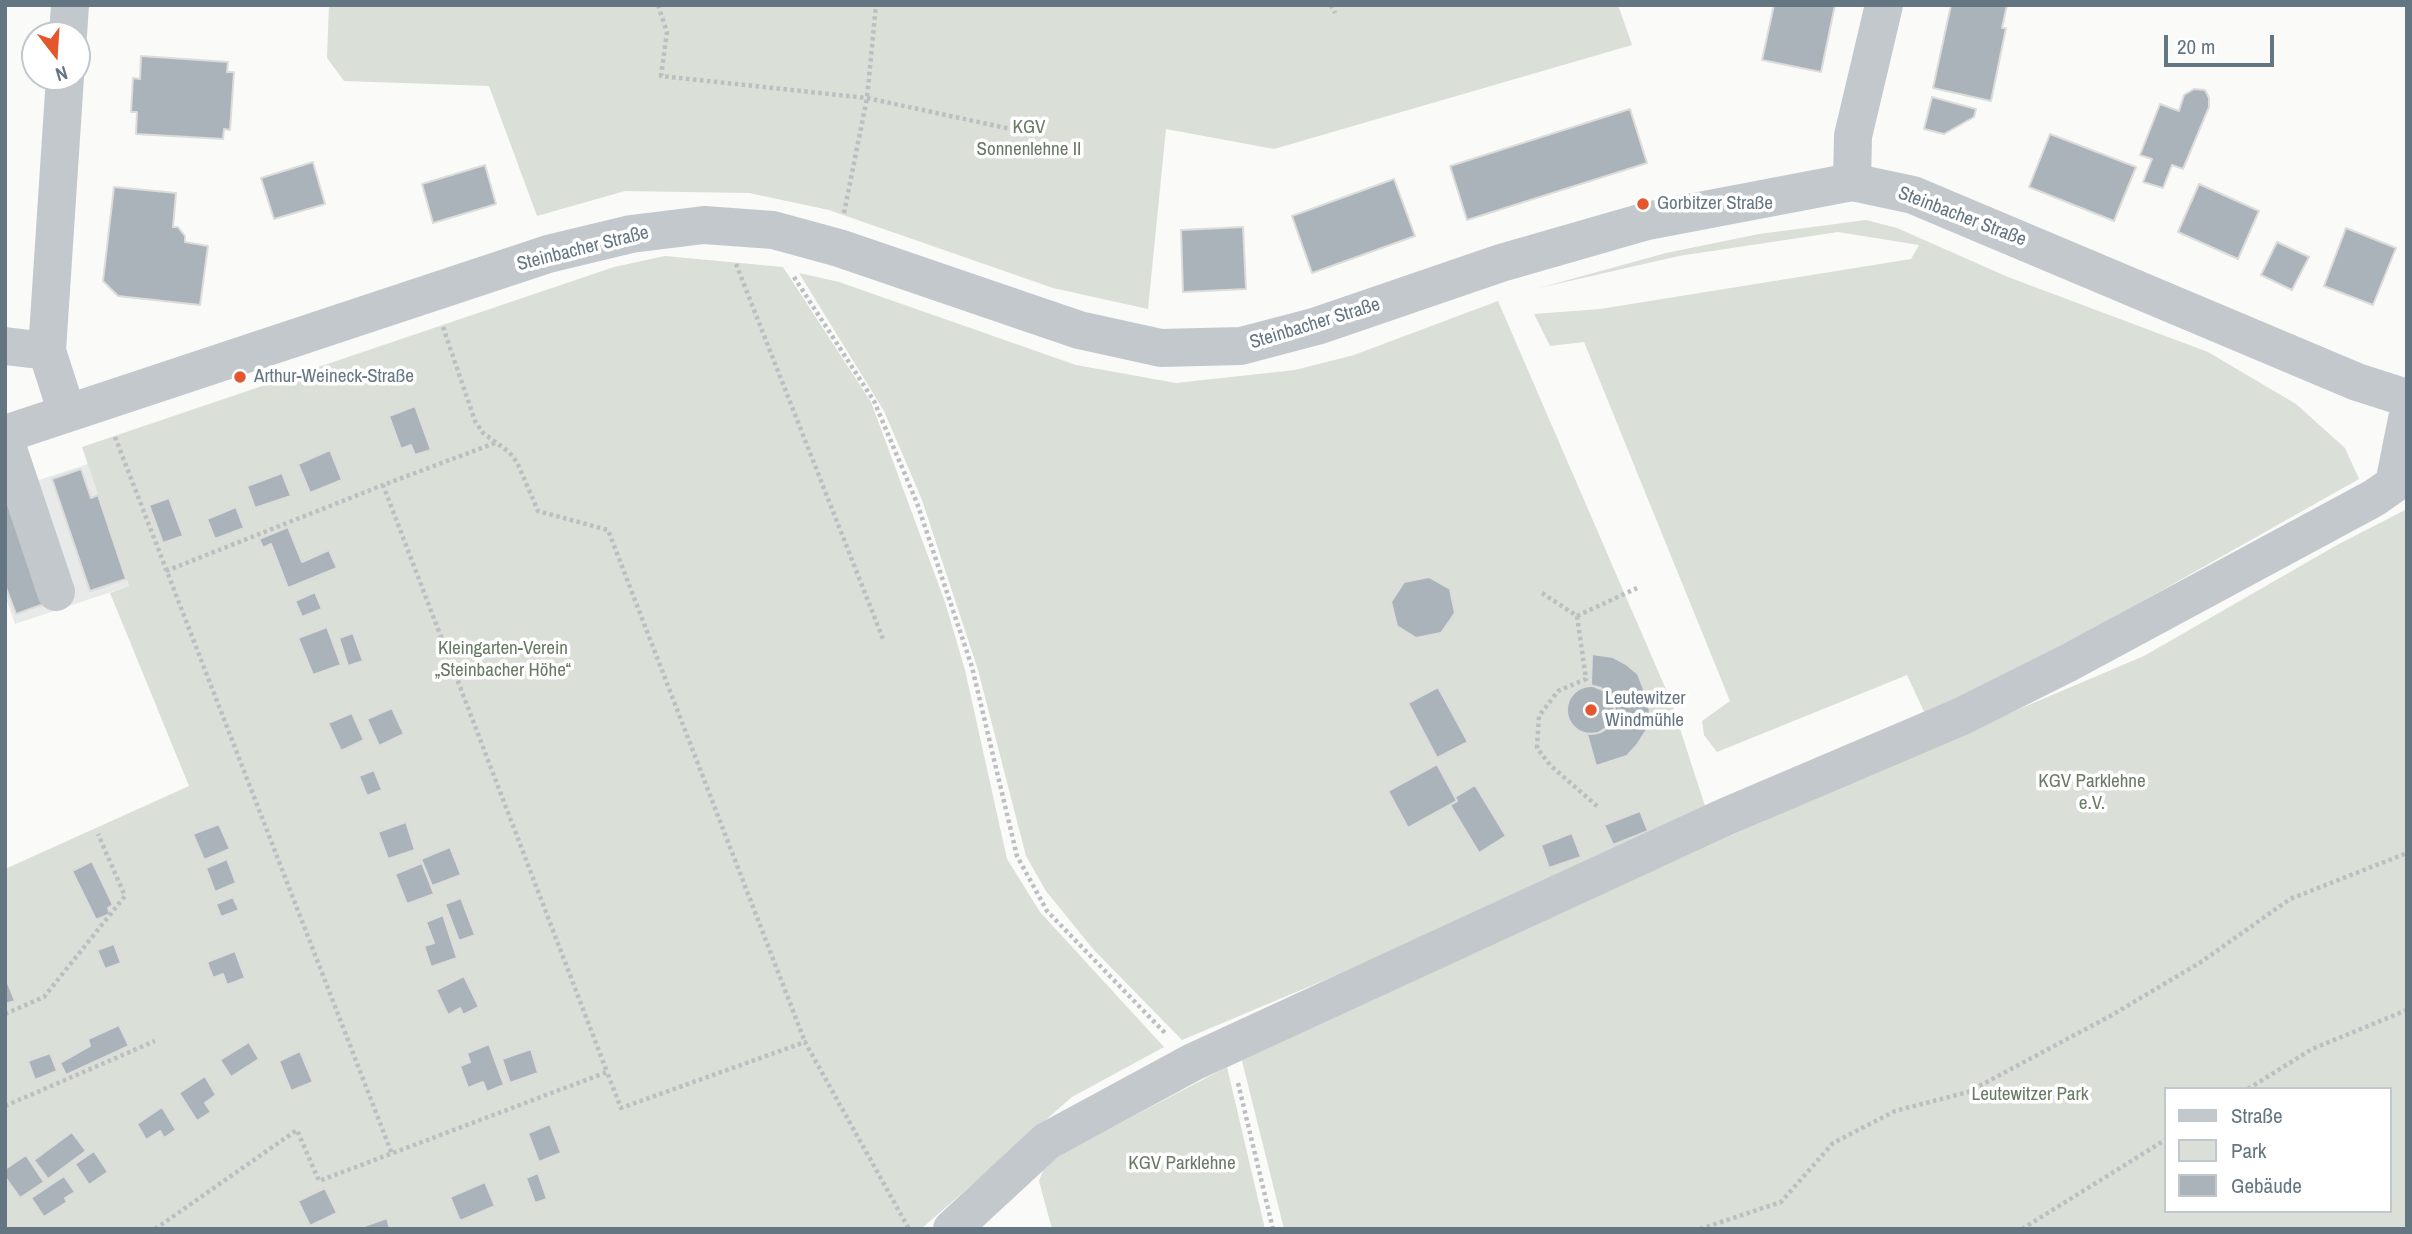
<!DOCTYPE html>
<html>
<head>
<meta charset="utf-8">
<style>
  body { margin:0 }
  #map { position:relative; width:2412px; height:1234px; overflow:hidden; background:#fafaf8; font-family:"Archivo Narrow",sans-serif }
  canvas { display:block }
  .frame { position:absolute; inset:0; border:7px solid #657683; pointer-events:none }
  .legend { position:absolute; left:2164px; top:1087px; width:228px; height:126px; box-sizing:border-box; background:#fff; border:2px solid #c1c8cd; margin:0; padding:9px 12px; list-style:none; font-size:21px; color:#657683 }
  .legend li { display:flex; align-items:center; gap:14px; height:35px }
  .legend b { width:35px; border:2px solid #c1c8cd }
  .north { position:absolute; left:21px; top:21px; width:70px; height:70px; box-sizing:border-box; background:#fff; border:2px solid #c1c8cd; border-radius:50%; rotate:163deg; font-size:19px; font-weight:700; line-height:28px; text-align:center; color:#657683 }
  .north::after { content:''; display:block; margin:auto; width:24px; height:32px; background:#e4572e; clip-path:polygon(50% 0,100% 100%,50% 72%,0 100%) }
  .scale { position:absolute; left:2164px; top:35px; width:110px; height:32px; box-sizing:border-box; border:4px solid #657683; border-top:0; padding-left:9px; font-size:21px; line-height:24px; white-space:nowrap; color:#657683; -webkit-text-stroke:5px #fff; paint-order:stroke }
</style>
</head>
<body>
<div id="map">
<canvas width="2412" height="1234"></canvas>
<div class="frame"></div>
<ul class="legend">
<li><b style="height:9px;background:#c3c8cc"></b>Straße</li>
<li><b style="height:19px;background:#dadfd7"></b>Park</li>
<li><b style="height:19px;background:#aab3b9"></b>Gebäude</li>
</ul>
<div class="north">N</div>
<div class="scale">20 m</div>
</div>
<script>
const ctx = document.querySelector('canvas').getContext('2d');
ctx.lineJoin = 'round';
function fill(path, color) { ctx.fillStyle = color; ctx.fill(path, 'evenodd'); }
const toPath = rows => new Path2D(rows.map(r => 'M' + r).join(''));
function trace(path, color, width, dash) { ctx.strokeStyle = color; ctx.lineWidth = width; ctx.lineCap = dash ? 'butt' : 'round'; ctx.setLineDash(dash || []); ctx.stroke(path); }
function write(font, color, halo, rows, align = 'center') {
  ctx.font = font + ' "Archivo Narrow",sans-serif'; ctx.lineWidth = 7; ctx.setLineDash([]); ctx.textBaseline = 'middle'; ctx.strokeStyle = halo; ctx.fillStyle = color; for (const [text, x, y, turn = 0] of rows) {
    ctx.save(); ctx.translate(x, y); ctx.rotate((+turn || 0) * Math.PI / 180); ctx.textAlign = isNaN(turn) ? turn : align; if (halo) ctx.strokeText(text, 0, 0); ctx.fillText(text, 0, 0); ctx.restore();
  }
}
fill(toPath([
  [88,464,129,586,15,624,5,595,5,491]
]), '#e8e9e9');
fill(toPath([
  [329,5,1618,5,1632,45,1274,149,1166,129,1148,309,1053,288,829,210,749,193,625,191,537,216,489,86,344,81,327,58],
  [1866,220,1897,228,2008,277,2208,352,2296,404,2345,448,2359,479,2127,610,1927,718,1907,675,1717,752,1704,735,1702,721,1730,701,1584,342,1550,346,1534,314,1600,309,1911,259,1919,245,1838,232,1679,256,1539,288,1666,253,1759,234],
  [665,256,783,267,871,402,945,602,965,670,1007,859,1040,912,1164,1047,1072,1097,921,1229,5,1229,5,869,189,786,110,593,129,586,82,447,614,267],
  [799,273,839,282,1076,365,1176,383,1295,370,1354,355,1498,301,1671,701,1706,809,1332,977,1182,1040,1093,949,1046,891,1026,856,978,670,922,500,884,411],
  [2407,509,2407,1229,1284,1229,1241,1057,1734,834,1939,743,2144,656,2337,545],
  [2165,1089,2389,1089,2389,1211,2165,1211],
  [1227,1067,1265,1229,1052,1229,1039,1181,1046,1162]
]), '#dadfd7');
const building = toPath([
  [1774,5,1835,5,1821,72,1762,60,1774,5],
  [1951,5,2007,5,2002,28,2006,28,1991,101,1933,88,1951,5],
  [141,56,228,62,227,72,234,72,230,130,224,129,223,139,136,134,137,112,131,112,133,78,140,79,141,56],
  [2194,89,2205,90,2209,98,2209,107,2183,169,2172,165,2163,188,2143,182,2152,159,2140,155,2160,104,2179,111,2184,95,2194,89],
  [1932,97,1976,109,1974,117,1944,134,1924,129,1932,97],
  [1630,109,1647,163,1467,220,1450,166,1630,109],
  [2050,134,2136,167,2114,221,2029,187,2050,134],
  [313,162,325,204,274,219,261,178,313,162],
  [485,165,496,204,433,223,422,184,485,165],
  [1394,179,1415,236,1312,273,1292,216,1394,179],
  [2199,184,2259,211,2238,259,2178,232,2199,184],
  [114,187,176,193,173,227,178,227,185,236,185,242,208,246,200,305,118,296,103,281,114,187],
  [1243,227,1246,289,1183,292,1181,230,1243,227],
  [2346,228,2396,248,2373,305,2324,286,2346,228],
  [2277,242,2309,257,2292,290,2261,275,2277,242],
  [415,406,431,450,415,455,411,445,401,449,389,416,415,406],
  [330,450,342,480,310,493,298,464,330,450],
  [81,469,91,498,98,495,126,579,90,591,52,479,81,469],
  [282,473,291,496,255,508,247,486,282,473],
  [5,494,44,604,16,614,5,585,5,494],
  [169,498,183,536,163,543,149,505,169,498],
  [236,507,244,528,215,539,207,519,236,507],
  [288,527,302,562,329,550,337,568,288,588,271,544,263,548,259,539,288,527],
  [1429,577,1450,589,1455,613,1441,633,1416,638,1397,626,1391,602,1404,582,1429,577],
  [315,592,322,609,302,617,295,601,315,592],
  [327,627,341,665,313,675,298,638,327,627],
  [353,633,363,661,348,666,339,638,353,633],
  [1592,654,1613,657,1626,664,1638,674,1649,703,1650,716,1646,731,1637,745,1627,756,1596,766,1587,734,1598,733,1609,726,1615,715,1614,703,1607,692,1591,685,1592,654],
  '1567 710a24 24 0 1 1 48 0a24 24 0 1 1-48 0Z',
  [1438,687,1468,742,1437,758,1408,703,1438,687],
  [392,708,404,734,379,746,367,719,392,708],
  [352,713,364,740,341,751,328,723,352,713],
  [1437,764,1457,801,1408,828,1388,791,1437,764],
  [374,770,382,790,367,796,359,776,374,770],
  [1475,785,1506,836,1479,853,1450,805,1457,801,1455,797,1475,785],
  [1640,811,1648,831,1613,845,1604,825,1640,811],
  [406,822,415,850,388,859,378,832,406,822],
  [219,824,230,849,204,860,193,834,219,824],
  [1572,833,1581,857,1549,868,1541,845,1572,833],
  [450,847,461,875,432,886,421,859,450,847],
  [227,859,236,883,215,892,206,868,227,859],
  [92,861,113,905,108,908,110,914,96,920,72,871,92,861],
  [422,863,434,894,407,904,395,874,422,863],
  [233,897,239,910,221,917,216,904,233,897],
  [461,898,475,935,459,941,445,904,461,898],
  [443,915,457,958,431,967,424,946,434,943,426,922,443,915],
  [114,944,121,963,105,969,97,950,114,944],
  [235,951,245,978,227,985,223,974,213,978,207,962,235,951],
  [5,976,15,1001,5,1004,5,976],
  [464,976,479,1007,463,1015,460,1008,448,1015,436,990,464,976],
  [119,1025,129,1046,66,1075,60,1063,90,1046,88,1039,119,1025],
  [249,1042,259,1059,231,1077,220,1060,249,1042],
  [489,1044,504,1085,487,1092,483,1082,468,1088,460,1066,470,1062,467,1053,489,1044],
  [531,1049,538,1073,510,1083,502,1059,531,1049],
  [300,1051,313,1082,291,1091,279,1061,300,1051],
  [50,1053,57,1071,35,1080,28,1061,50,1053],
  [205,1076,216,1095,205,1103,211,1112,197,1121,179,1093,205,1076],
  [162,1107,176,1130,164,1138,160,1131,146,1140,137,1124,162,1107],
  [550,1124,561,1153,539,1162,528,1133,550,1124],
  [72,1132,86,1151,48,1179,34,1160,72,1132],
  [94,1151,108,1172,89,1185,75,1164,94,1151],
  [26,1155,44,1182,20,1198,5,1177,5,1169,26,1155],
  [538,1173,547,1199,535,1203,526,1178,538,1173],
  [64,1176,75,1192,65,1198,67,1202,44,1217,31,1198,64,1176],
  [485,1182,495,1206,460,1221,450,1197,485,1182],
  [325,1188,337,1213,310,1226,298,1201,325,1188],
  [387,1218,390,1229,356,1229,387,1218]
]);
fill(building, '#aab3b9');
trace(building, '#dcdcda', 2);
trace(toPath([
  [658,5,667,32,661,76,867,98,1020,131],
  [1331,5,1335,13],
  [844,213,867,98,876,5],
  [736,264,883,639],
  [794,277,874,401,917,503,972,667,1017,856,1047,911,1166,1034],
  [443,327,475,421,483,433,509,452,517,462,538,511,608,530,805,1042],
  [115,437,392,1154],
  [495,443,383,485,607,1072],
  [166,571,383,485],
  [1542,593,1577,616,1586,679,1558,691,1539,716,1537,748,1550,765,1598,807],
  [1577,616,1637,588],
  [5,1014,44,997,125,896,98,834],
  [1238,1083,1273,1229],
  [2248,1089,2312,1049,2407,1010],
  [5,1106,155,1041],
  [155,1229,297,1130,319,1181,607,1072,621,1108,805,1042,909,1229],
  [1700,1229,1781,1202,1833,1143,1895,1111,1968,1092,2112,1015,2201,962,2290,899,2407,853],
  [2022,1229,2165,1140]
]), '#bbbfc2', 4.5, [3.5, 3.5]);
trace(toPath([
  [68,35,70,5],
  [1852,182,1853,136,1884,5],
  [5,346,47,351,67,413],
  [47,351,65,77],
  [5,434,548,254,631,234,704,225,773,230,839,248,1079,330,1161,348,1241,346,1317,326,1501,263,1647,221,1852,182,1913,195,2357,382,2407,398],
  [5,440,56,592],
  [952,1229,1047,1141,1193,1062,1725,817,1960,717,2068,663,2374,498,2394,484,2407,419]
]), '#c3c8cc', 38);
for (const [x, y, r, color] of [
  [1643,204,7,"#e4572e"],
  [240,377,7,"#e4572e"],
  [1591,710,7,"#e4572e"]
]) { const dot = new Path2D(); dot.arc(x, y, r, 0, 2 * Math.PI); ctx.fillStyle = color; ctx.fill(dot); trace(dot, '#fff', 2.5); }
write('19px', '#687a64', '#fff', [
  ["KGV",1029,128],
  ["Sonnenlehne II",1029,150],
  ["Kleingarten-Verein",503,649],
  ["„Steinbacher Höhe“",503,671],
  ["KGV Parklehne",2092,782],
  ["e.V.",2092,804],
  ["Leutewitzer Park",2030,1095],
  ["KGV Parklehne",1182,1164]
]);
write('19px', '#657683', '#fff', [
  ["Gorbitzer Straße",1657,204],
  ["Arthur-Weineck-Straße",254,377],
  ["Leutewitzer",1605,699],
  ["Windmühle",1605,721]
], 'left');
write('19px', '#657683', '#fff', [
  ["Steinbacher Straße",1962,217,21],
  ["Steinbacher Straße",583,249,-14],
  ["Steinbacher Straße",1315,324,-17]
]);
</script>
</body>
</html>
